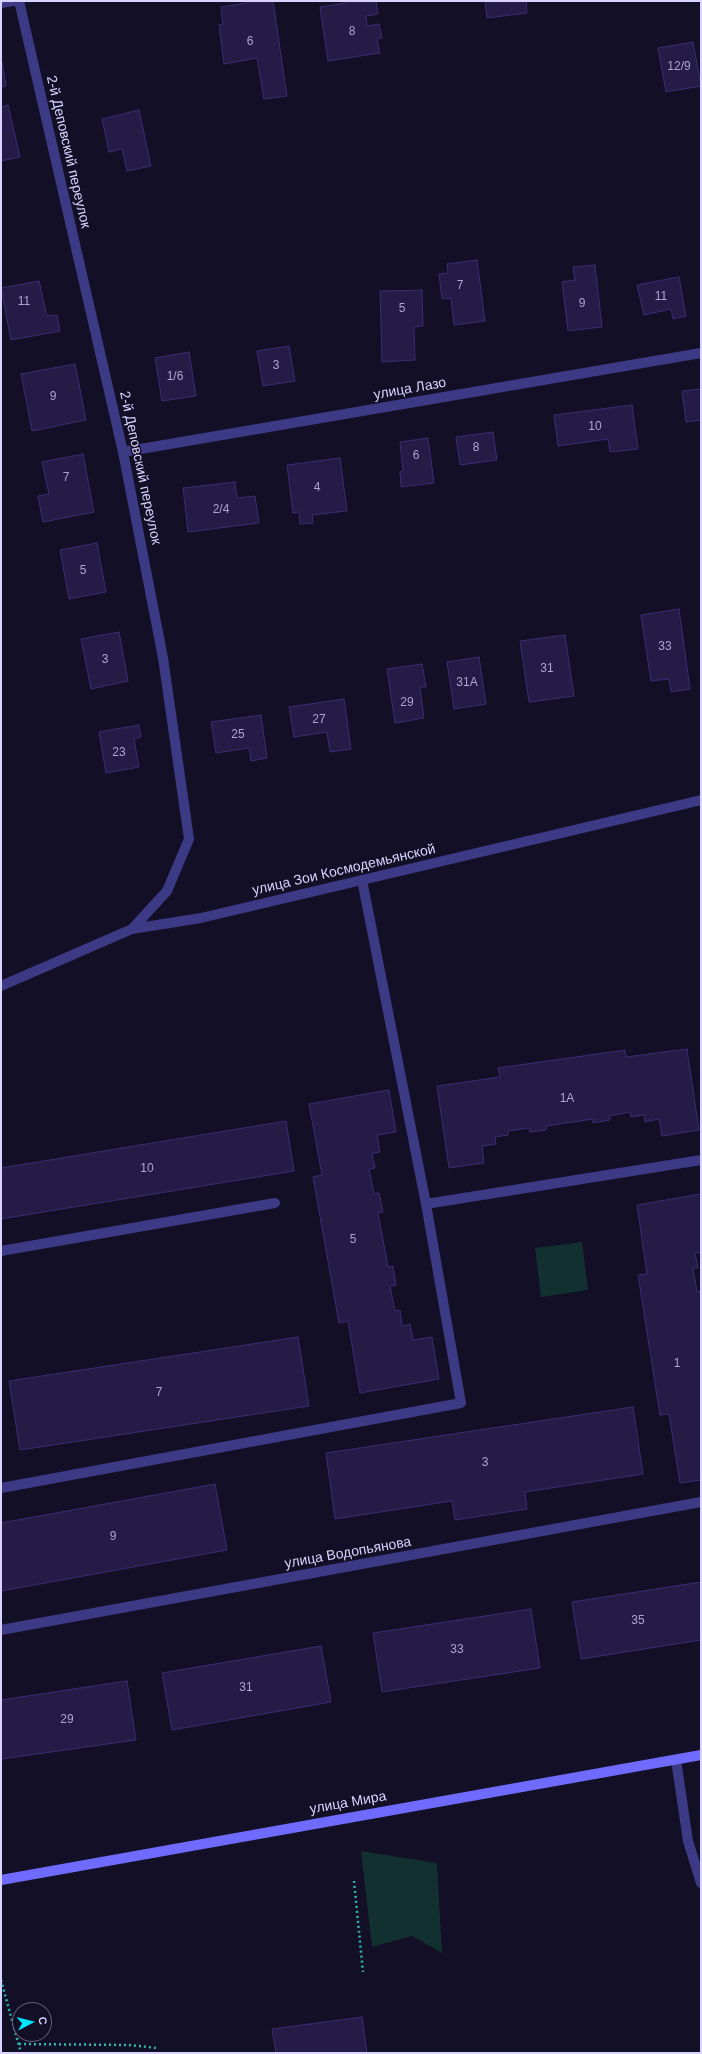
<!DOCTYPE html>
<html>
<head>
<meta charset="utf-8">
<style>
  body { margin:0 }
  #map { position:relative; width:702px; height:2054px; overflow:hidden; background:#130f26; font-family:Helvetica,sans-serif }
  canvas { display:block }
  .frame { position:absolute; inset:0; border:2px solid #d9d4ff; pointer-events:none }
  .north { position:absolute; left:12px; top:2002px; width:40px; height:40px; box-sizing:border-box; background:#130f26; border:1px solid #625e7d; border-radius:50%; rotate:83deg; font-size:11px; font-weight:700; line-height:16px; text-align:center; color:#d9d4ff }
  .north::after { content:''; display:block; margin:auto; width:14px; height:18px; background:#00e5ff; clip-path:polygon(50% 0,100% 100%,50% 72%,0 100%) }
</style>
</head>
<body>
<div id="map">
<canvas width="702" height="2054"></canvas>
<div class="frame"></div>
<div class="north">С</div>
</div>
<script>
const ctx = document.querySelector('canvas').getContext('2d');
ctx.lineJoin = 'round';
function fill(path, color) { ctx.fillStyle = color; ctx.fill(path, 'evenodd'); }
const toPath = rows => new Path2D(rows.map(r => 'M' + r).join(''));
function trace(path, color, width, dash) { ctx.strokeStyle = color; ctx.lineWidth = width; ctx.lineCap = dash ? 'butt' : 'round'; ctx.setLineDash(dash || []); ctx.stroke(path); }
function write(font, color, halo, rows, align = 'center') {
  ctx.font = font + ' Helvetica,sans-serif'; ctx.lineWidth = 3; ctx.setLineDash([]); ctx.textBaseline = 'middle'; ctx.strokeStyle = halo; ctx.fillStyle = color; for (const [text, x, y, turn = 0] of rows) {
    ctx.save(); ctx.translate(x, y); ctx.rotate((+turn || 0) * Math.PI / 180); ctx.textAlign = isNaN(turn) ? turn : align; if (halo) ctx.strokeText(text, 0, 0); ctx.fillText(text, 0, 0); ctx.restore();
  }
}
fill(toPath([
  [582,1242,588,1290,541,1297,535,1248],
  [361,1851,437,1863,442,1953,412,1936,372,1947]
]), '#12302f');
const building = toPath([
  [246,1,273,1,287,96,264,99,257,58,224,64,219,25,223,24,221,7,246,3,246,1],
  [346,1,376,1,378,14,366,16,367,26,379,24,382,38,377,39,380,53,328,61,320,7,346,3,346,1],
  [485,1,526,1,527,13,487,18,485,1],
  [693,42,701,86,666,92,658,48,693,42],
  [1,57,6,86,1,87,1,57],
  [8,105,20,157,1,161,1,107,8,105],
  [139,110,151,166,127,171,122,149,109,152,102,119,139,110],
  [477,260,485,321,454,325,451,298,442,299,439,274,448,273,447,264,477,260],
  [595,265,602,327,568,331,562,282,575,280,573,267,595,265],
  [679,277,686,316,673,319,671,309,644,315,637,285,679,277],
  [39,281,47,316,57,315,60,331,11,340,1,288,39,281],
  [422,290,423,326,414,327,415,360,382,362,380,291,422,290],
  [289,346,295,381,263,386,257,351,289,346],
  [189,352,196,396,162,401,155,358,189,352],
  [75,364,86,420,32,431,21,374,75,364],
  [701,389,701,420,686,422,682,391,701,389],
  [632,405,638,449,610,452,608,439,558,446,554,415,632,405],
  [493,432,497,460,460,465,456,437,493,432],
  [428,438,434,483,401,487,400,472,403,471,400,442,428,438],
  [83,454,94,512,43,522,38,496,49,494,42,462,83,454],
  [340,458,347,511,312,515,313,523,300,524,299,512,293,513,287,465,340,458],
  [235,482,237,498,255,496,259,523,188,532,183,488,235,482],
  [97,543,106,592,69,599,60,550,97,543],
  [679,609,690,689,671,692,669,679,651,681,641,615,679,609],
  [119,632,128,681,91,689,81,639,119,632],
  [565,635,574,696,529,702,520,641,565,635],
  [479,657,486,704,454,709,447,662,479,657],
  [422,664,426,687,420,687,424,718,395,723,387,669,422,664],
  [344,699,351,749,330,752,327,732,294,737,289,707,344,699],
  [261,715,267,758,251,761,249,748,216,753,211,722,261,715],
  [139,725,141,737,134,739,139,767,106,773,99,732,139,725],
  [687,1049,699,1130,662,1136,659,1119,645,1122,644,1115,631,1117,630,1112,609,1116,610,1120,593,1123,593,1119,546,1126,546,1130,530,1132,529,1128,508,1131,508,1135,495,1137,496,1144,482,1146,484,1163,449,1168,437,1086,500,1077,498,1068,625,1050,626,1057,687,1049],
  [389,1090,396,1132,377,1135,380,1152,372,1153,375,1168,369,1169,374,1194,379,1193,383,1212,378,1213,388,1267,393,1266,396,1285,390,1286,395,1311,400,1310,402,1326,410,1324,413,1340,432,1337,439,1379,360,1393,348,1321,339,1323,313,1177,322,1175,309,1104,389,1090],
  [286,1121,294,1171,1,1219,1,1168,286,1121],
  [701,1194,701,1252,695,1253,698,1268,693,1268,697,1292,701,1291,701,1480,680,1483,669,1414,660,1415,638,1275,647,1274,637,1205,701,1194],
  [298,1337,309,1406,20,1450,9,1381,298,1337],
  [633,1407,643,1474,525,1492,527,1509,455,1520,452,1501,335,1519,326,1453,633,1407],
  [215,1484,227,1550,1,1591,1,1523,215,1484],
  [701,1582,701,1640,581,1659,572,1602,701,1582],
  [531,1609,540,1668,382,1692,373,1633,531,1609],
  [321,1646,331,1702,172,1730,162,1673,321,1646],
  [127,1681,136,1740,1,1759,1,1700,127,1681],
  [362,2017,367,2053,276,2053,272,2029,362,2017]
]);
fill(building, '#241b47');
trace(building, '#3b2d73', 1);
trace(toPath([
  [354,1881,363,1972],
  [1,1980,21,2053],
  [19,2044,129,2045,157,2048]
]), '#2fb8b0', 2.5, [2, 3]);
trace(toPath([
  [426,1204,701,1160],
  [1,1251,275,1203],
  [1,1488,461,1403,426,1204,362,880],
  [676,1760,688,1841,701,1883]
]), '#3d3a85', 10);
trace(toPath([
  [19,1,123,452,163,658,189,839,167,891,132,929],
  [1,3,13,1],
  [123,452,701,353],
  [1,986,132,929,201,918,701,800],
  [1,1630,701,1502]
]), '#3d3a85', 10);
trace(toPath([
  [1,1880,701,1755]
]), '#6f6bff', 10);
write('12px', '#aca6d1', null, [
  ["8",352,32],
  ["6",250,42],
  ["12/9",679,67],
  ["7",460,286],
  ["11",661,297],
  ["11",24,302],
  ["9",582,304],
  ["5",402,309],
  ["3",276,366],
  ["1/6",175,377],
  ["9",53,397],
  ["10",595,427],
  ["8",476,448],
  ["6",416,456],
  ["7",66,478],
  ["4",317,488],
  ["2/4",221,510],
  ["5",83,571],
  ["33",665,647],
  ["3",105,660],
  ["31",547,669],
  ["31А",467,683],
  ["29",407,703],
  ["27",319,720],
  ["25",238,735],
  ["23",119,753],
  ["1А",567,1099],
  ["10",147,1169],
  ["5",353,1240],
  ["1",677,1364],
  ["7",159,1393],
  ["3",485,1463],
  ["9",113,1537],
  ["35",638,1621],
  ["33",457,1650],
  ["31",246,1688],
  ["29",67,1720]
]);
write('14px', '#d9d4ff', '#130f26', [
  ["2-й Деповский переулок",68,152,77],
  ["улица Лазо",410,389,-10],
  ["2-й Деповский переулок",140,468,78],
  ["улица Зои Космодемьянской",344,870,-13],
  ["улица Водопьянова",348,1553,-10],
  ["улица Мира",348,1803,-10]
]);
</script>
</body>
</html>
